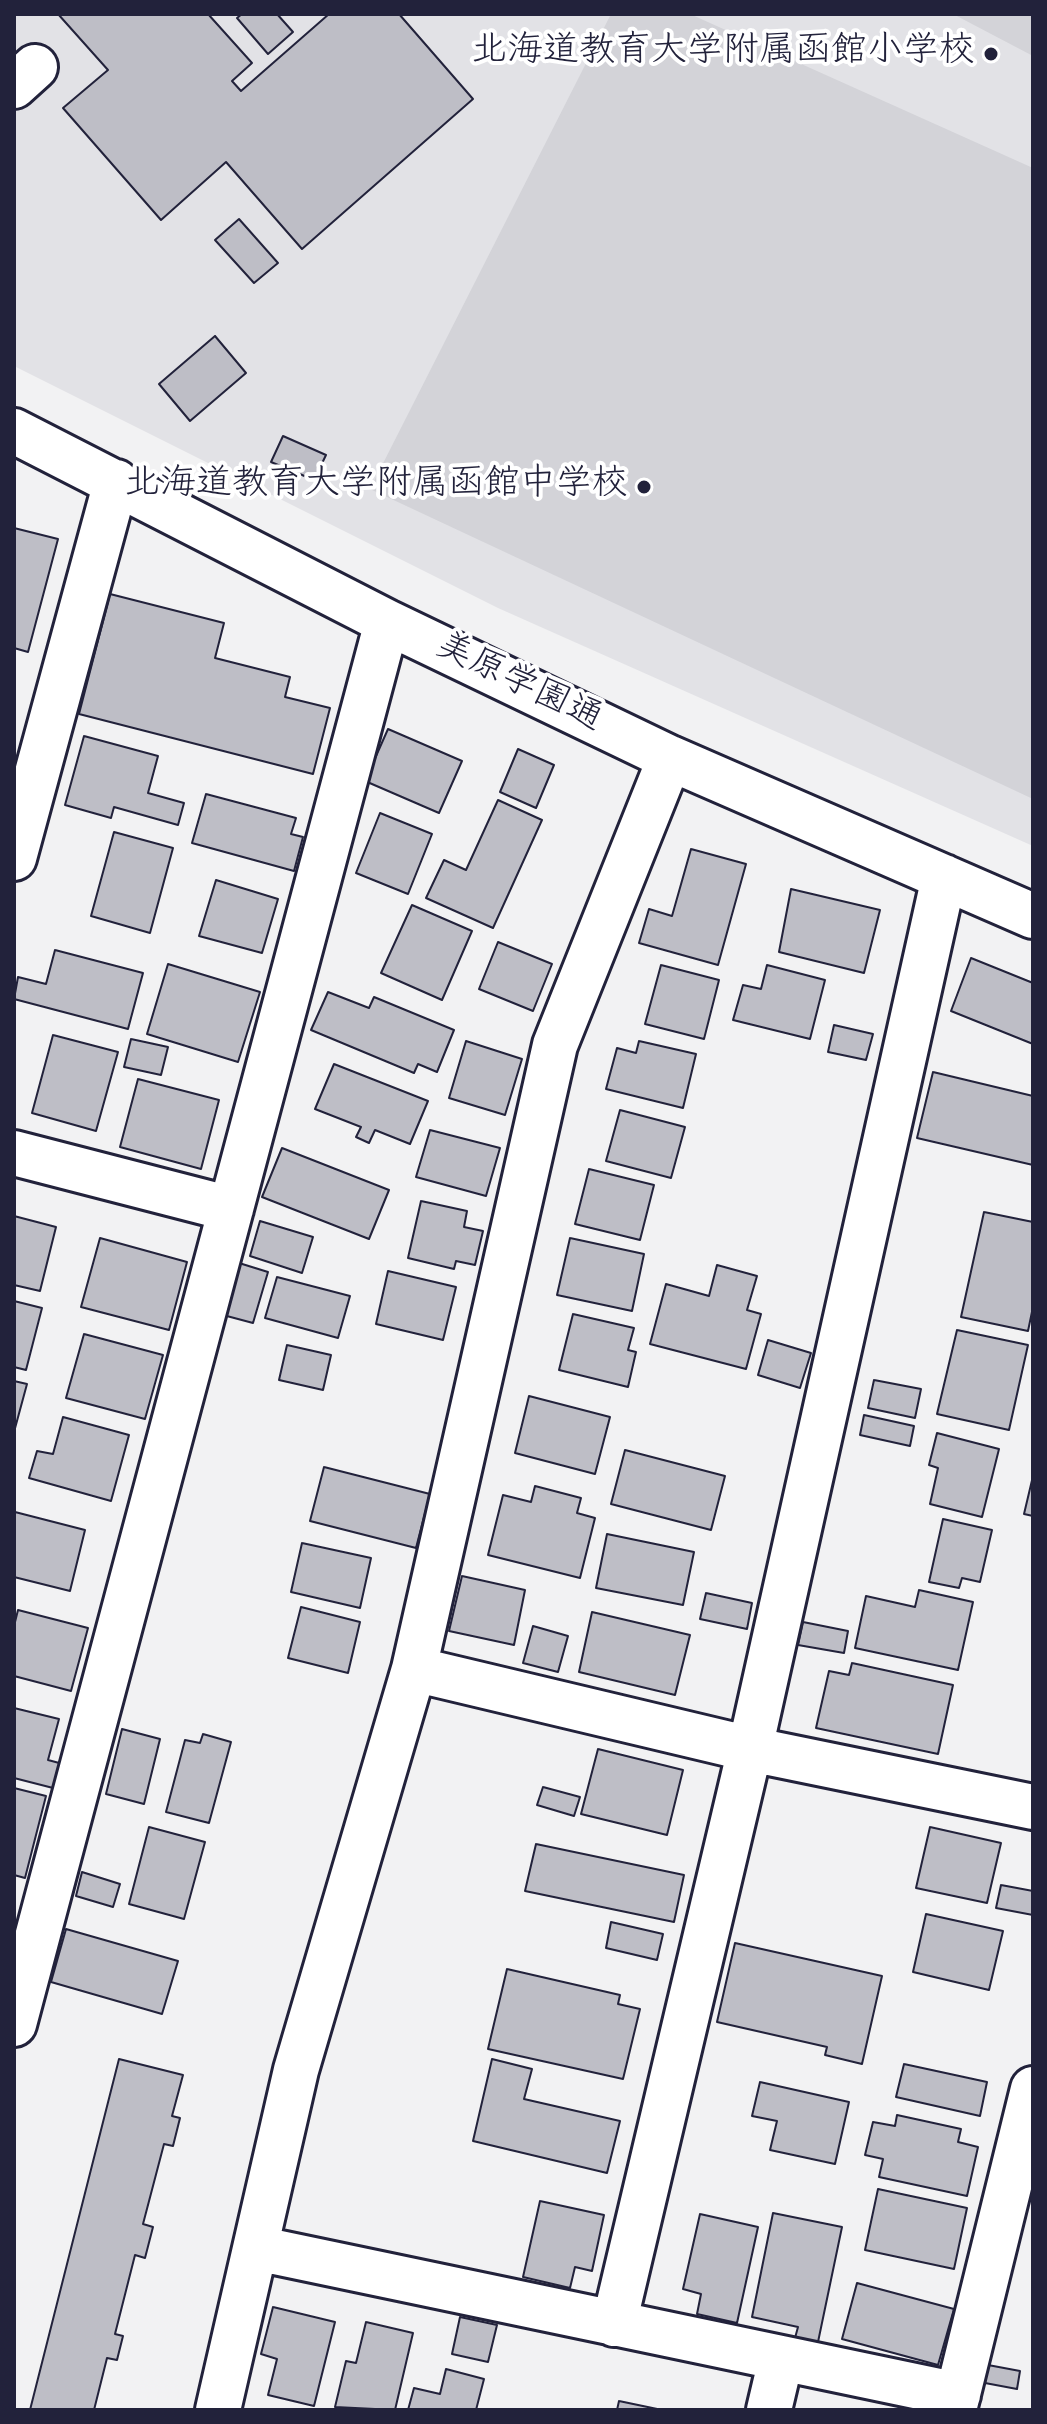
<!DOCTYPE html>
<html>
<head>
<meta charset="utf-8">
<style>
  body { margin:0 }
  #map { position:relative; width:1047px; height:2424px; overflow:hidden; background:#f2f2f3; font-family:"Indie Flower",sans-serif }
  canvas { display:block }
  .frame { position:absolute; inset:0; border:16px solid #22223b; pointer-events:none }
</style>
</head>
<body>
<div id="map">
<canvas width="1047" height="2424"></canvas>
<div class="frame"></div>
</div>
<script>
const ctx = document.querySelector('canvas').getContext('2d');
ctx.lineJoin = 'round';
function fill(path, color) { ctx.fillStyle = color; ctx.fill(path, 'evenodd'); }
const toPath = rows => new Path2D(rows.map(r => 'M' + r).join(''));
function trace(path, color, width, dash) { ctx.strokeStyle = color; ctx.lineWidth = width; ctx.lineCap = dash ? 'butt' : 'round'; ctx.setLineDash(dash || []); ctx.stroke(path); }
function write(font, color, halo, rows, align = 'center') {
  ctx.font = font + ' "Indie Flower","Klee One",sans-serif'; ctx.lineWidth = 8; ctx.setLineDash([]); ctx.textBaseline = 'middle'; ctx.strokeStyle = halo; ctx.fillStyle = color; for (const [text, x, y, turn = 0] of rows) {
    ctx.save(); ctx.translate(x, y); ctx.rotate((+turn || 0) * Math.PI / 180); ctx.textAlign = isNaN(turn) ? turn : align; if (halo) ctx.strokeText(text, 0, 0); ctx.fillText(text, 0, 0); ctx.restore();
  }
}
fill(toPath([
  [14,14,1033,14,1033,846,498,608,14,366]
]), '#e2e2e6');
fill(toPath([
  [611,14,690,14,1033,168,1033,799,370,489],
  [953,14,1033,14,1033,56]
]), '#d3d3d8');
const building = toPath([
  [58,14,208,14,252,63,232,81,241,91,329,14,399,14,473,99,302,249,226,162,161,220,63,108,108,70,58,14],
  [242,14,277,14,293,32,268,54,237,18,242,14],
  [239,219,278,263,254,283,215,240,239,219],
  [215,336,246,373,190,421,159,384,215,336],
  [283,436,326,455,314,480,271,462,283,436],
  [14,528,58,539,28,652,14,648,14,528],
  [110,594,224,623,215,658,290,677,285,697,330,708,313,774,79,714,110,594],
  [388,729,462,761,439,813,365,781,388,729],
  [84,736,158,756,148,793,184,803,178,825,114,807,111,818,65,805,84,736],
  [518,749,554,765,536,808,500,792,518,749],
  [206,794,296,818,291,834,303,837,294,871,192,843,206,794],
  [498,800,542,820,493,928,426,898,444,860,466,870,498,800],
  [380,813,432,834,408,894,356,873,380,813],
  [114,832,173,848,150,933,91,916,114,832],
  [691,849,746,864,718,965,639,943,649,909,672,916,691,849],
  [216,880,278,899,262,953,199,936,216,880],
  [791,889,880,910,864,973,779,952,791,889],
  [412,905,472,931,442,1000,381,973,412,905],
  [498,942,552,964,533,1011,479,989,498,942],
  [55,950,143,973,128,1029,14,999,18,977,46,984,55,950],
  [971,958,1033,983,1033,1044,951,1011,971,958],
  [168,964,260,992,238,1062,147,1034,168,964],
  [661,965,719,980,704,1039,645,1024,661,965],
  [767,965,825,980,810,1039,733,1020,743,985,761,989,767,965],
  [328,992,369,1008,374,997,454,1030,437,1072,418,1064,414,1073,311,1030,328,992],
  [834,1025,873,1034,866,1060,828,1052,834,1025],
  [53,1035,118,1052,96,1131,32,1113,53,1035],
  [131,1039,168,1047,161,1075,124,1067,131,1039],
  [466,1041,522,1059,505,1115,449,1098,466,1041],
  [639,1041,696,1054,683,1108,606,1089,617,1048,636,1053,639,1041],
  [334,1064,428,1101,410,1144,375,1130,369,1143,356,1137,361,1127,315,1109,334,1064],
  [933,1072,1033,1096,1033,1165,917,1138,933,1072],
  [138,1079,219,1100,201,1169,120,1147,138,1079],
  [620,1110,685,1127,671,1178,606,1161,620,1110],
  [430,1130,500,1148,486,1196,416,1177,430,1130],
  [282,1148,389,1190,369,1239,262,1197,282,1148],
  [589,1169,654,1185,640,1240,575,1224,589,1169],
  [421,1201,467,1211,464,1227,483,1231,475,1265,456,1261,454,1269,408,1258,421,1201],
  [984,1212,1033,1222,1033,1307,1028,1331,961,1317,984,1212],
  [14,1216,56,1227,40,1291,14,1285,14,1216],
  [260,1221,313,1237,302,1273,250,1256,260,1221],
  [100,1238,187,1262,169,1330,81,1307,100,1238],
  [570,1238,644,1254,632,1311,557,1295,570,1238],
  [239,1263,268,1272,253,1323,223,1315,239,1263],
  [717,1265,757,1276,747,1310,761,1314,746,1369,650,1344,666,1284,709,1296,717,1265],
  [388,1271,456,1287,443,1340,376,1324,388,1271],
  [277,1277,350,1296,338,1338,265,1318,277,1277],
  [14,1301,42,1308,26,1370,14,1367,14,1301],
  [573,1314,634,1328,628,1350,636,1352,628,1387,559,1370,573,1314],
  [957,1330,1028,1345,1009,1430,937,1414,957,1330],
  [84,1334,163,1355,145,1419,66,1398,84,1334],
  [768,1340,811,1353,800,1388,758,1375,768,1340],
  [287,1345,331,1355,323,1390,279,1380,287,1345],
  [874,1380,921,1389,915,1418,868,1408,874,1380],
  [14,1381,27,1384,14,1432,14,1381],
  [529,1396,610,1417,595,1474,515,1453,529,1396],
  [864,1415,914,1426,910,1446,860,1435,864,1415],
  [63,1417,129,1435,111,1501,29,1478,37,1451,53,1454,63,1417],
  [937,1433,999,1449,982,1517,930,1504,938,1468,929,1465,937,1433],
  [625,1450,725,1476,711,1530,611,1504,625,1450],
  [324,1467,430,1494,416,1548,310,1521,324,1467],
  [1033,1476,1033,1516,1024,1514,1033,1476],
  [535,1486,581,1498,577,1513,595,1518,580,1578,488,1555,503,1495,531,1502,535,1486],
  [15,1512,85,1530,70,1591,14,1577,15,1512],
  [943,1519,992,1530,980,1582,962,1578,959,1588,929,1582,943,1519],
  [607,1534,694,1552,683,1605,596,1588,607,1534],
  [302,1543,371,1558,360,1608,291,1592,302,1543],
  [462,1576,525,1590,514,1645,449,1631,462,1576],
  [919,1590,973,1602,958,1670,855,1648,866,1596,915,1607,919,1590],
  [706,1593,752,1603,747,1629,700,1619,706,1593],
  [301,1607,360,1622,348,1673,288,1658,301,1607],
  [18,1610,88,1628,71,1691,14,1676,14,1626,18,1610],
  [592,1612,690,1635,675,1695,579,1672,592,1612],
  [803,1622,848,1631,844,1653,798,1645,803,1622],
  [533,1626,568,1636,558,1672,523,1663,533,1626],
  [852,1663,953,1685,938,1754,816,1728,829,1671,849,1675,852,1663],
  [14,1708,59,1719,48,1760,63,1764,57,1789,14,1778,14,1708],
  [122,1729,160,1739,144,1804,106,1794,122,1729],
  [203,1734,231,1742,209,1823,166,1812,185,1740,200,1743,203,1734],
  [598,1749,683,1770,667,1835,581,1814,598,1749],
  [543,1787,580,1797,574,1816,537,1805,543,1787],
  [14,1788,46,1796,25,1878,14,1875,14,1788],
  [149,1827,205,1842,184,1919,129,1904,149,1827],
  [930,1827,1001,1843,987,1903,916,1888,930,1827],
  [536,1844,684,1875,674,1922,525,1891,536,1844],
  [82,1872,120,1884,113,1907,76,1896,82,1872],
  [1001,1885,1033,1891,1033,1915,996,1908,1001,1885],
  [926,1914,1003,1931,989,1990,913,1972,926,1914],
  [611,1922,663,1934,657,1960,606,1948,611,1922],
  [66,1929,178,1961,162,2014,51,1982,66,1929],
  [735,1943,882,1976,862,2064,825,2055,827,2047,717,2022,735,1943],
  [507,1969,620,1995,618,2004,640,2009,623,2079,488,2049,507,1969],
  [119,2059,183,2075,172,2116,180,2118,173,2146,164,2144,143,2224,153,2227,145,2258,135,2255,115,2334,123,2336,117,2360,107,2358,94,2410,30,2410,119,2059],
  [492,2059,532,2069,524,2099,620,2121,607,2173,473,2141,492,2059],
  [904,2064,987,2082,980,2116,896,2097,904,2064],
  [760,2082,849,2102,835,2164,770,2150,777,2121,752,2116,760,2082],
  [897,2115,961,2129,958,2142,978,2147,967,2196,879,2177,883,2159,865,2155,873,2122,895,2126,897,2115],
  [878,2189,967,2208,954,2269,865,2250,878,2189],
  [540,2201,604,2215,592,2271,575,2267,570,2288,523,2277,540,2201],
  [773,2213,842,2227,818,2342,795,2338,798,2327,752,2317,773,2213],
  [700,2214,758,2227,737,2323,697,2314,701,2294,683,2289,700,2214],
  [857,2283,954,2309,938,2365,842,2339,857,2283],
  [273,2307,335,2322,314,2406,268,2395,277,2359,261,2354,273,2307],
  [460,2317,497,2325,488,2362,452,2354,460,2317],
  [366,2322,413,2333,395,2410,335,2407,346,2361,356,2363,366,2322],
  [988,2365,1020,2371,1017,2389,985,2383,988,2365],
  [446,2369,484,2379,476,2410,408,2410,414,2388,440,2394,446,2369],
  [619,2401,662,2410,617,2410,619,2401]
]);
fill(building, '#bebec6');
trace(building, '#22223b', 2);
const minor = toPath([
  [14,86,35,67],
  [14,431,387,622,670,758,1033,916],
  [14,858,116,482],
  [14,1153,231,1209],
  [414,1669,750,1749,1033,1807],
  [14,2024,387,622],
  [256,2248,958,2395],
  [614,2324,750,1749,944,877],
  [218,2410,296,2070,414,1669,555,1045,670,758],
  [769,2410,781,2359],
  [954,2410,1033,2089]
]);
trace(minor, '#22223b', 50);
trace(minor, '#fff', 44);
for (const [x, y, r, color] of [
  [991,54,8,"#22223b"],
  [644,487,8,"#22223b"]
]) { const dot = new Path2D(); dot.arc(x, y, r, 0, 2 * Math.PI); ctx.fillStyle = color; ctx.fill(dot); trace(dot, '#fff', 3); }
write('36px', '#22223b', '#fff', [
  ["北海道教育大学附属函館小学校",975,54],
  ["北海道教育大学附属函館中学校",628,487]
], 'right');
write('36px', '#22223b', '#fff', [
  ["美原学園通",518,685,26]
]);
</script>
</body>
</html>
